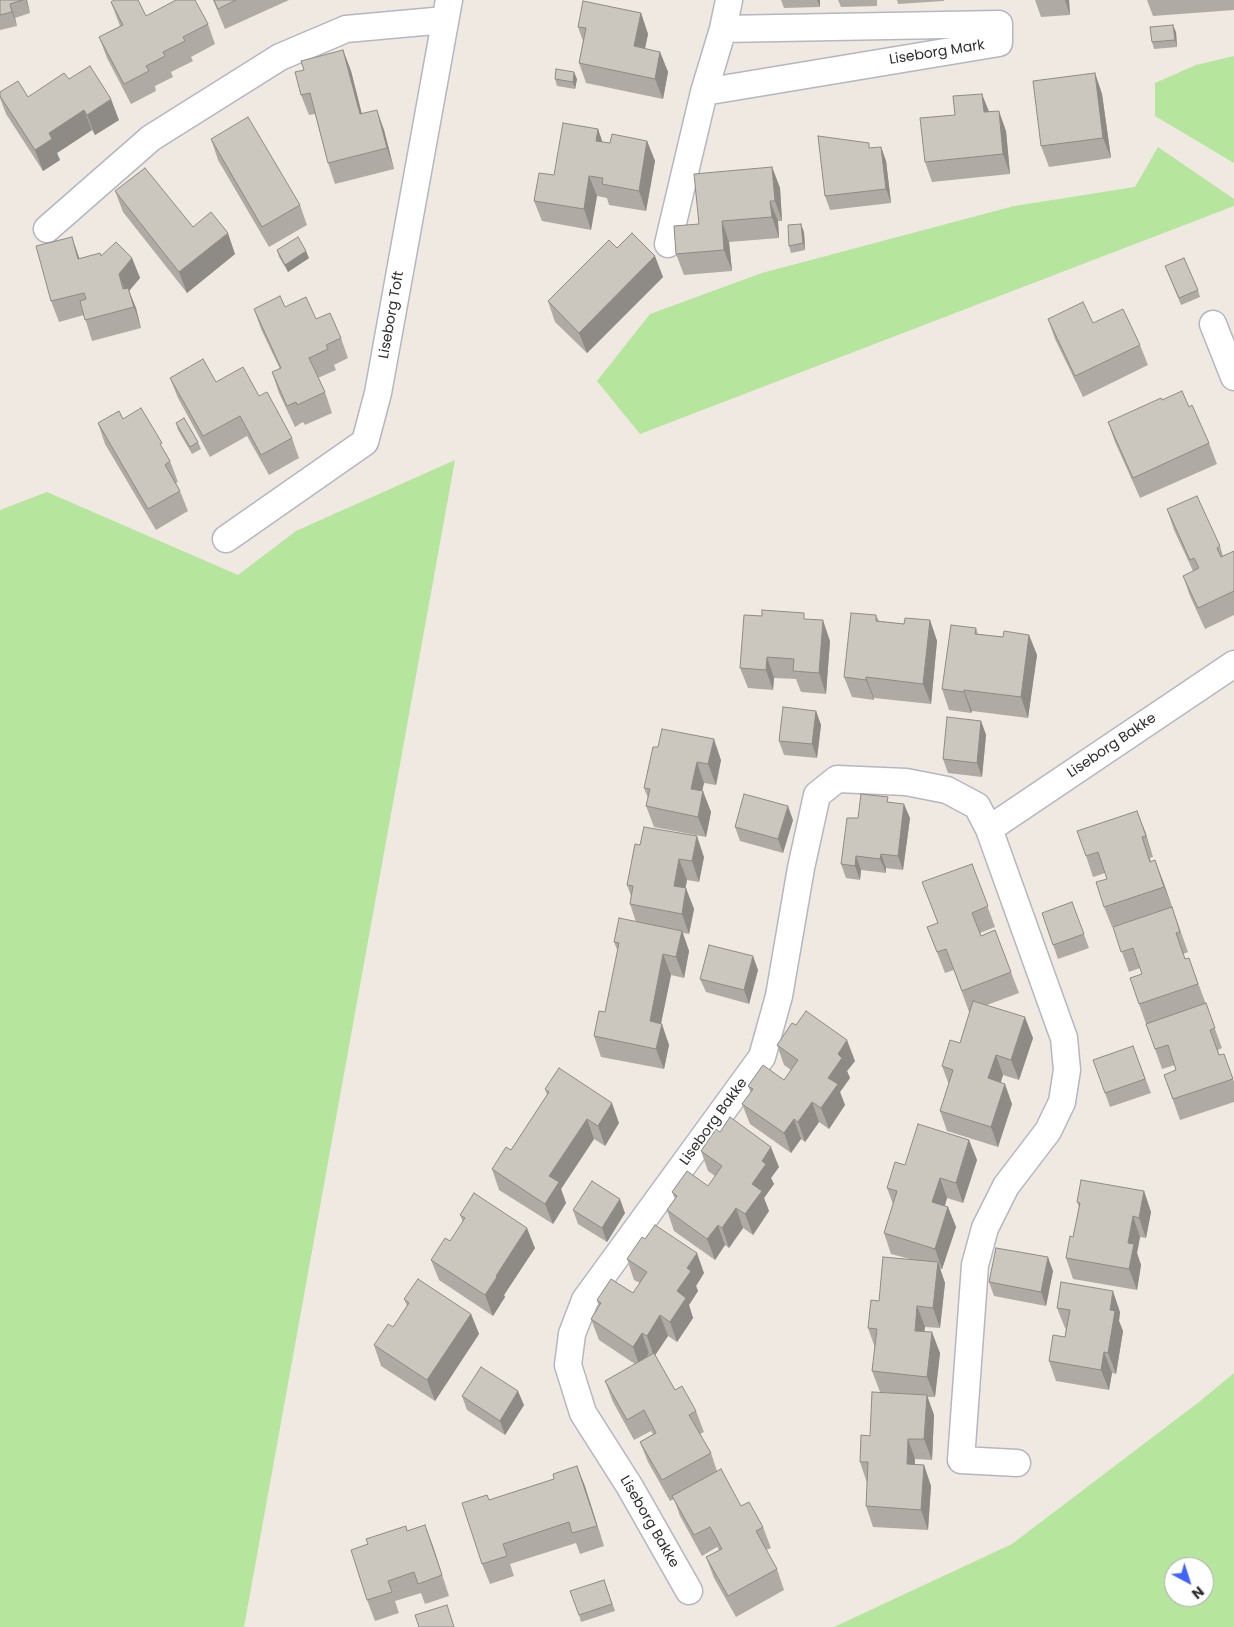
<!DOCTYPE html>
<html>
<head>
<meta charset="utf-8">
<style>
  body { margin:0 }
  #map { position:relative; width:1234px; height:1627px; overflow:hidden; background:#efe9e1; font-family:Poppins,sans-serif }
  canvas { display:block }
  .north { position:absolute; left:1164px; top:1557px; width:50px; height:50px; box-sizing:border-box; background:#fff; border:1px solid #ababab; border-radius:50%; rotate:140deg; font-size:14px; font-weight:700; line-height:20px; text-align:center; color:#2e2e2e }
  .north::after { content:''; display:block; margin:auto; width:18px; height:22px; background:#4264fb; clip-path:polygon(50% 0,100% 100%,50% 72%,0 100%) }
</style>
</head>
<body>
<div id="map">
<canvas width="1234" height="1627"></canvas>
<div class="north">N</div>
</div>
<script>
const ctx = document.querySelector('canvas').getContext('2d');
ctx.lineJoin = 'round';
function fill(path, color) { ctx.fillStyle = color; ctx.fill(path, 'evenodd'); }
const toPath = rows => new Path2D(rows.map(r => 'M' + r).join(''));
function trace(path, color, width, dash) { ctx.strokeStyle = color; ctx.lineWidth = width; ctx.lineCap = dash ? 'butt' : 'round'; ctx.setLineDash(dash || []); ctx.stroke(path); }
function write(font, color, halo, rows, align = 'center') {
  ctx.font = font + ' Poppins,sans-serif'; ctx.lineWidth = 4; ctx.setLineDash([]); ctx.textBaseline = 'middle'; ctx.strokeStyle = halo; ctx.fillStyle = color; for (const [text, x, y, turn = 0] of rows) {
    ctx.save(); ctx.translate(x, y); ctx.rotate((+turn || 0) * Math.PI / 180); ctx.textAlign = isNaN(turn) ? turn : align; if (halo) ctx.strokeText(text, 0, 0); ctx.fillText(text, 0, 0); ctx.restore();
  }
}
fill(toPath([
  [1234,56,1234,163,1155,116,1155,83,1196,65],
  [1158,147,1234,199,1234,206,640,434,597,381,650,314,762,273,1014,206,1135,187],
  [455,460,244,1627,0,1627,0,510,47,492,238,575,296,531],
  [1234,1373,1234,1627,834,1627,1012,1544,1199,1402],
  [1174,1567,1204,1567,1204,1597,1174,1597]
]), '#b6e59e');
const street = toPath([
  [704,92,999,43,999,24,723,29],
  [47,229,151,138,280,57,346,29,445,20],
  [668,244,704,92,723,29,729,0],
  [1213,324,1234,377],
  [226,539,365,442,378,393,449,0],
  [989,829,1234,664],
  [689,1591,630,1487,583,1413,568,1365,572,1334,585,1300,762,1057,779,996,801,868,817,795,837,779,906,782,947,790,977,806,989,829,1064,1038,1067,1070,1062,1102,1048,1131,1006,1186,985,1228,975,1265,961,1460,1017,1463]
]);
trace(street, '#b4b7c1', 29);
trace(street, '#fff', 26);
fill(toPath([
  [0,0,27,0,30,13,15,18,17,26,0,30],
  [213,0,289,0,225,29],
  [781,0,820,0,820,7,784,8],
  [838,0,877,0,877,6,841,7],
  [897,0,944,0,944,1,898,4],
  [1035,0,1069,0,1070,15,1041,17],
  [1147,0,1234,0,1234,10,1153,16],
  [111,2,146,16,208,24,215,44,191,57,193,61,171,72,173,77,155,86,156,91,131,104,107,58,99,37,120,26],
  [641,13,648,34,645,49,660,52,668,72,663,99,586,83,579,63,583,41,578,27],
  [1176,32,1177,47,1154,49,1152,42],
  [343,50,351,71,362,114,384,130,394,169,335,184,328,163,315,114,309,115,301,95,304,70],
  [1095,73,1102,94,1111,158,1049,167,1041,146],
  [69,79,119,120,95,135,92,130,57,153,60,160,43,171,6,114,0,98,0,92,28,97],
  [555,79,577,79,575,89,557,86],
  [989,112,1006,131,1010,174,932,182,925,162],
  [598,129,602,142,610,143,647,141,655,161,646,211,609,205,607,198,597,196,591,230,542,221,534,201,554,175],
  [211,139,300,205,307,225,269,247,218,160],
  [881,147,886,161,891,203,830,210,825,196],
  [772,167,780,188,782,221,778,221,779,238,729,242,732,271,684,275,676,254,699,224],
  [115,191,193,227,235,254,187,293,123,212],
  [804,232,805,250,791,253,789,246],
  [617,248,663,277,587,353,555,322,548,301],
  [277,250,309,258,288,272,279,257],
  [101,256,132,258,140,278,129,291,136,308,141,328,92,341,84,315,59,322,51,301,80,258],
  [1165,266,1198,290,1200,297,1181,305],
  [285,307,316,319,341,338,348,358,334,365,336,370,318,378,325,392,332,413,305,425,303,422,295,427,279,393,272,372,280,369,261,329,254,309],
  [1048,319,1093,323,1140,345,1148,365,1083,397,1055,339],
  [170,378,216,382,259,396,292,438,299,458,269,475,247,436,210,457,178,398],
  [1162,400,1189,407,1209,443,1217,464,1140,498,1115,442,1108,422],
  [123,419,165,452,170,461,178,482,176,483,180,491,188,511,156,530,105,444,98,423],
  [176,423,198,442,201,449,192,454,178,430],
  [1167,509,1220,546,1223,556,1234,551,1234,615,1205,629,1190,596,1183,576,1193,571,1174,530],
  [876,615,879,621,904,624,930,620,937,641,931,704,874,698,874,700,852,697,844,677],
  [806,619,830,641,826,694,801,692,796,679,774,678,773,690,748,688,740,668],
  [976,628,978,634,1003,637,1029,635,1037,655,1028,718,972,711,971,713,949,710,942,689],
  [816,711,821,725,817,758,784,755,779,741],
  [981,721,986,735,982,777,948,773,943,759],
  [653,747,721,760,716,785,704,783,702,791,711,812,706,837,654,827,646,806,648,798,644,788],
  [890,802,910,818,903,870,886,868,886,873,861,870,860,880,846,878,841,864,858,818],
  [793,820,783,853,740,841,735,827],
  [1145,831,1153,857,1150,858,1151,862,1163,881,1188,952,1183,954,1185,959,1189,958,1222,1048,1218,1050,1219,1055,1224,1054,1234,1082,1234,1102,1180,1120,1164,1075,1176,1070,1175,1065,1162,1069,1139,1004,1142,974,1140,968,1129,972,1113,927,1143,917,1112,927,1104,907,1107,879,1105,873,1093,877,1086,856],
  [635,844,704,857,699,882,687,880,685,888,694,909,689,934,683,933,689,951,684,978,671,975,661,1024,669,1045,664,1069,601,1057,594,1036,605,1012,618,952,614,942,636,922,630,904,631,896,627,885],
  [972,864,995,927,980,933,981,936,995,930,1019,993,987,1005,1033,1038,1019,1080,1003,1075,1001,1082,1012,1104,998,1147,947,1131,940,1111,949,1085,942,1066,960,1043,970,1011,969,1012,954,970,945,973,927,927,937,923],
  [1072,902,1089,948,1058,959,1042,913],
  [758,970,749,1004,706,992,700,979],
  [777,1045,855,1061,847,1071,850,1078,840,1092,845,1105,829,1129,819,1122,805,1142,801,1139,791,1153,750,1124,742,1104,751,1093,748,1086,784,1080,791,1070,784,1065],
  [1133,1046,1151,1093,1110,1107,1093,1060],
  [545,1089,619,1123,605,1146,594,1139,561,1189,566,1203,553,1224,499,1190,492,1169,511,1150,547,1095],
  [969,1140,977,1160,963,1203,947,1198,945,1206,948,1207,956,1227,942,1269,940,1269,945,1283,940,1328,925,1327,924,1332,940,1353,935,1397,927,1397,934,1415,932,1460,915,1459,915,1465,924,1465,931,1486,928,1530,873,1527,866,1506,867,1483,860,1462,870,1436,889,1393,880,1392,872,1371,875,1348,868,1328,910,1259,891,1254,884,1233,893,1204,887,1188,905,1165],
  [701,1151,779,1167,771,1178,774,1184,764,1198,769,1211,753,1235,743,1228,729,1248,725,1245,715,1260,674,1231,667,1210,675,1199,672,1192,708,1186,715,1176,708,1171],
  [1144,1191,1151,1212,1146,1238,1140,1237,1137,1253,1141,1265,1137,1290,1073,1279,1066,1258,1073,1237,1079,1207,1077,1202],
  [573,1210,625,1213,607,1242,578,1224],
  [460,1215,535,1248,504,1295,505,1297,493,1316,439,1280,431,1260,450,1241,463,1222],
  [627,1259,704,1273,696,1286,698,1291,689,1305,693,1318,677,1342,668,1336,655,1355,675,1390,696,1411,704,1432,700,1434,711,1453,717,1471,741,1506,763,1527,771,1548,766,1550,777,1569,784,1590,736,1617,714,1578,706,1557,719,1550,717,1547,702,1556,680,1516,674,1499,670,1501,648,1462,640,1442,653,1434,651,1431,634,1440,613,1402,605,1381,635,1364,599,1340,591,1319,599,1307,597,1300,633,1293,640,1283,634,1280],
  [1053,1271,1046,1306,994,1296,989,1282],
  [404,1299,471,1314,479,1334,435,1401,381,1366,374,1345,393,1327,407,1306],
  [1057,1308,1120,1312,1119,1321,1123,1331,1116,1374,1112,1373,1109,1390,1056,1381,1049,1361,1065,1337,1066,1329,1065,1328],
  [462,1396,524,1405,505,1435,467,1410],
  [577,1466,604,1546,580,1554,576,1543,510,1564,514,1576,490,1584,482,1564,489,1500,554,1479],
  [425,1525,449,1596,425,1604,421,1593,395,1601,399,1613,375,1621,367,1600,408,1531],
  [604,1580,615,1611,581,1622,579,1615]
]), '#afaba4');
fill(toPath([
  [26,0,27,0,30,13],
  [817,0,820,0,820,7],
  [1065,0,1069,0,1070,15],
  [10,4,15,18,17,26,12,12],
  [641,13,648,34,641,67,634,46],
  [1173,25,1176,32,1177,47,1175,40],
  [343,50,351,71,367,135,360,114],
  [660,52,668,72,663,99,655,79],
  [574,72,577,79,575,89,573,82],
  [1095,73,1102,94,1111,158,1103,138],
  [982,94,990,114,984,112],
  [111,99,119,120,95,135,87,115],
  [84,110,92,130,57,153,60,160,43,171,35,150,49,133],
  [377,110,384,130,394,169,387,148],
  [999,111,1006,131,1010,174,1003,154],
  [598,129,605,149,596,141],
  [647,141,655,161,646,211,639,191],
  [881,147,886,161,891,203,886,189],
  [772,167,780,188,782,221,775,201],
  [589,176,597,196,591,230,584,209],
  [770,201,778,221,779,238,772,217],
  [722,221,729,242,732,271,724,250],
  [801,224,804,232,805,250,803,243],
  [228,233,235,254,187,293,179,272],
  [72,237,79,257,86,279,78,259],
  [306,251,309,258,288,272,285,265],
  [655,256,663,277,587,353,579,333],
  [132,258,140,278,129,291,136,308,141,328,134,307,126,294,131,309,119,274],
  [823,620,830,641,826,694,819,673],
  [930,620,937,641,931,704,923,684],
  [1029,635,1037,655,1028,718,1021,697],
  [767,657,774,678,773,690,766,670],
  [866,677,874,698,874,700,866,680],
  [964,690,972,711,971,713,964,692],
  [816,711,821,725,817,758,812,744],
  [981,721,986,735,982,777,977,763],
  [714,739,721,760,716,785,708,764],
  [697,762,704,783,698,809,691,789],
  [703,791,711,812,706,837,698,817],
  [904,804,910,818,903,870,898,856],
  [788,806,793,820,783,853,778,839],
  [1137,811,1145,831,1153,857,1146,836],
  [697,836,704,857,699,882,692,861],
  [881,854,886,868,886,873,880,859],
  [856,856,861,870,860,880,855,866],
  [679,859,687,880,682,907,674,886],
  [1155,860,1163,881,1172,907,1164,887],
  [686,888,694,909,689,934,682,914],
  [682,931,689,951,684,978,676,957],
  [663,954,671,975,657,1042,650,1021],
  [753,956,758,970,749,1004,744,990],
  [1025,1017,1033,1038,1019,1080,1011,1060],
  [662,1024,669,1045,664,1069,656,1049],
  [847,1040,855,1061,847,1071,850,1078,840,1092,845,1105,829,1129,821,1108,828,1078,838,1054],
  [996,1055,1003,1075,995,1099,988,1078],
  [1005,1084,1012,1104,998,1147,991,1127],
  [812,1102,819,1122,805,1142,798,1122],
  [612,1103,619,1123,605,1146,598,1126],
  [587,1119,594,1139,561,1189,566,1203,553,1224,545,1204,549,1176],
  [794,1119,801,1139,791,1153,784,1133],
  [969,1140,977,1160,963,1203,956,1183],
  [771,1147,779,1167,771,1178,774,1184,764,1198,769,1211,753,1235,745,1214,752,1184,762,1161],
  [940,1178,947,1198,940,1222,932,1202],
  [1144,1191,1151,1212,1146,1238,1139,1218],
  [620,1199,625,1213,607,1242,602,1228],
  [948,1207,956,1227,942,1269,935,1249],
  [736,1208,743,1228,729,1248,722,1228],
  [1133,1216,1140,1237,1137,1253,1141,1265,1137,1290,1129,1269,1128,1243],
  [718,1225,725,1245,715,1260,707,1239],
  [527,1228,535,1248,504,1295,505,1297,493,1316,485,1295,496,1276],
  [697,1253,704,1273,696,1286,698,1291,689,1305,693,1318,677,1342,670,1322,677,1291,687,1268],
  [1048,1257,1053,1271,1046,1306,1041,1292],
  [938,1262,945,1283,940,1328,933,1308],
  [1113,1291,1120,1312,1119,1321,1123,1331,1116,1374,1108,1353,1110,1310],
  [917,1306,925,1327,922,1351,915,1331],
  [471,1314,479,1334,435,1401,427,1380],
  [660,1315,668,1336,654,1357,647,1336],
  [932,1332,940,1353,935,1397,927,1377],
  [642,1333,649,1353,640,1367,633,1347],
  [1104,1352,1112,1373,1109,1390,1101,1370],
  [518,1391,524,1405,505,1435,500,1421],
  [927,1395,934,1415,932,1460,924,1439],
  [908,1439,915,1459,914,1485,907,1464],
  [924,1465,931,1486,928,1530,921,1510],
  [577,1466,585,1486,604,1546,597,1526],
  [425,1525,433,1546,449,1596,442,1575]
]), '#8e8b86');
const building = toPath([
  [0,0,23,0,10,4,12,12,0,15,0,0],
  [114,0,138,0,146,16,176,0,195,0,208,24,183,37,185,41,163,52,165,56,146,66,149,71,124,84,99,37,123,25,111,2,114,0],
  [214,0,236,0,218,9,214,0],
  [583,1,641,13,634,46,660,52,655,79,579,63,586,28,578,27,583,1],
  [1173,25,1175,40,1152,42,1150,27,1173,25],
  [343,50,360,114,377,110,387,148,328,163,310,93,301,95,295,72,304,70,301,61,343,50],
  [90,66,111,99,87,115,84,110,49,133,52,139,35,150,0,96,0,92,18,81,28,97,64,73,69,79,90,66],
  [556,69,574,72,573,82,555,79,556,69],
  [1095,73,1103,138,1041,146,1033,81,1095,73],
  [982,94,984,112,999,111,1003,154,925,162,920,118,955,115,953,96,982,94],
  [248,117,300,205,262,227,211,139,248,117],
  [563,123,598,129,596,141,610,143,612,134,647,141,639,191,602,184,603,178,589,176,584,209,534,201,539,173,554,175,563,123],
  [818,136,869,143,869,148,881,147,886,189,825,196,818,136],
  [772,167,775,201,770,201,772,217,722,221,724,250,676,254,674,226,699,224,694,174,772,167],
  [145,168,193,227,211,212,228,233,179,272,115,191,145,168],
  [801,224,803,243,789,246,788,225,801,224],
  [632,233,655,256,579,333,548,301,609,240,617,248,632,233],
  [72,237,78,259,100,253,101,256,116,242,132,258,119,274,123,289,128,288,134,307,85,320,80,301,86,299,84,293,51,301,36,246,72,237],
  [298,237,306,251,285,265,277,250,298,237],
  [1184,258,1198,290,1179,298,1165,266,1184,258],
  [280,296,285,307,306,297,316,319,330,313,341,338,326,345,328,349,309,358,325,392,297,405,296,402,287,406,272,372,281,368,254,309,280,296],
  [1083,302,1093,323,1123,309,1140,345,1075,376,1048,319,1083,302],
  [203,359,216,382,243,367,259,396,267,392,292,438,261,455,240,416,203,436,170,378,203,359],
  [1182,391,1189,407,1192,405,1209,443,1133,478,1108,422,1161,398,1162,400,1182,391],
  [141,408,162,443,160,444,170,461,165,465,180,491,148,509,98,423,119,411,123,419,141,408],
  [184,418,198,442,190,447,176,423,184,418],
  [1197,496,1220,546,1217,548,1221,557,1234,551,1234,591,1198,608,1183,576,1199,568,1194,558,1190,560,1167,509,1197,496],
  [762,610,804,613,804,619,823,620,819,673,793,671,794,659,767,657,766,670,740,668,744,615,762,616,762,610],
  [851,613,876,615,876,621,904,624,905,618,930,620,923,684,866,677,866,680,844,677,851,613],
  [951,625,976,628,975,634,1003,637,1004,631,1029,635,1021,697,964,690,964,692,942,689,951,625],
  [783,707,816,711,812,744,779,741,783,707],
  [947,717,981,721,977,763,943,759,947,717],
  [662,729,714,739,708,764,697,762,691,789,703,791,698,817,646,806,650,789,644,788,653,747,658,747,662,729],
  [744,794,788,806,778,839,735,827,744,794],
  [861,794,888,797,887,802,904,804,898,856,881,854,880,859,856,856,855,866,841,864,847,818,858,818,861,794],
  [1137,811,1146,836,1142,837,1150,862,1155,860,1164,887,1104,907,1096,882,1107,879,1098,852,1086,856,1077,831,1137,811],
  [644,827,697,836,692,861,679,859,674,886,686,888,682,914,630,904,633,886,627,885,635,844,640,845,644,827],
  [972,864,988,906,972,913,981,936,995,930,1011,972,962,991,946,949,937,952,927,927,938,923,922,882,972,864],
  [1072,902,1084,934,1053,945,1042,913,1072,902],
  [1172,907,1180,932,1176,933,1185,959,1189,958,1198,984,1139,1004,1130,978,1142,974,1133,948,1121,952,1113,927,1172,907],
  [619,918,682,931,676,957,663,954,650,1021,662,1024,656,1049,594,1036,599,1011,605,1012,619,943,614,942,619,918],
  [709,945,753,956,744,990,700,979,709,945],
  [973,1001,1025,1017,1011,1060,996,1055,988,1078,1005,1084,991,1127,940,1111,953,1070,942,1066,950,1040,960,1043,973,1001],
  [1206,1003,1215,1028,1210,1030,1219,1055,1224,1054,1233,1079,1173,1099,1164,1075,1176,1070,1168,1045,1155,1049,1146,1024,1206,1003],
  [806,1011,847,1040,838,1054,842,1058,828,1078,838,1084,821,1108,812,1102,798,1122,794,1119,784,1133,742,1104,753,1089,748,1086,763,1065,784,1080,798,1060,777,1045,792,1023,796,1025,806,1011],
  [1133,1046,1145,1079,1105,1093,1093,1060,1133,1046],
  [559,1068,612,1103,598,1126,587,1119,549,1176,559,1182,545,1204,492,1169,506,1147,511,1150,549,1092,545,1089,559,1068],
  [730,1117,771,1147,762,1161,766,1164,752,1184,762,1191,745,1214,736,1208,722,1228,718,1225,707,1239,667,1210,677,1196,672,1192,687,1171,708,1186,722,1166,701,1151,716,1129,720,1132,730,1117],
  [918,1124,969,1140,956,1183,940,1178,932,1202,948,1207,935,1249,884,1233,897,1191,887,1188,895,1162,905,1165,918,1124],
  [1081,1180,1144,1191,1139,1218,1133,1216,1128,1243,1134,1244,1129,1269,1066,1258,1070,1236,1073,1237,1080,1203,1077,1202,1081,1180],
  [592,1181,620,1199,602,1228,573,1210,592,1181],
  [474,1193,527,1228,496,1276,497,1277,485,1295,431,1260,445,1238,450,1241,465,1218,460,1215,474,1193],
  [655,1225,697,1253,687,1268,691,1271,677,1291,686,1298,670,1322,660,1315,647,1336,642,1333,633,1347,591,1319,601,1303,597,1300,611,1279,633,1293,647,1272,627,1259,642,1237,645,1239,655,1225],
  [996,1248,1048,1257,1041,1292,989,1282,996,1248],
  [883,1257,938,1262,933,1308,917,1306,915,1331,932,1332,927,1377,872,1371,877,1329,868,1328,871,1300,879,1301,883,1257],
  [418,1279,471,1314,427,1380,374,1345,388,1324,393,1327,409,1303,404,1299,418,1279],
  [1061,1282,1113,1291,1110,1310,1115,1311,1108,1353,1104,1352,1101,1370,1049,1361,1053,1335,1065,1337,1070,1310,1057,1308,1061,1282],
  [654,1353,675,1390,682,1386,696,1411,689,1415,711,1453,662,1480,640,1442,656,1433,644,1410,627,1420,605,1381,654,1353],
  [481,1367,518,1391,500,1421,462,1396,481,1367],
  [872,1392,927,1395,924,1439,908,1439,907,1464,924,1465,921,1510,866,1506,868,1462,860,1462,861,1435,870,1436,872,1392],
  [577,1466,597,1526,572,1533,569,1522,503,1544,507,1556,482,1564,462,1503,487,1495,489,1500,554,1479,553,1474,577,1466],
  [721,1469,741,1506,749,1502,763,1527,756,1531,777,1569,728,1596,706,1557,722,1549,710,1527,694,1535,672,1496,721,1469],
  [425,1525,442,1575,418,1584,414,1572,388,1581,392,1592,367,1600,351,1550,368,1544,366,1539,406,1526,407,1531,425,1525],
  [604,1580,612,1604,579,1615,570,1591,604,1580],
  [447,1605,454,1627,419,1627,415,1615,447,1605]
]);
fill(building, '#cbc7bf');
trace(building, '#8e8b86', 1);
write('14px', '#2e2e2e', '#fff', [
  ["Liseborg Mark",937,53,-9],
  ["Liseborg Toft",392,315,-80],
  ["Liseborg Bakke",1112,746,-34],
  ["Liseborg Bakke",714,1122,-54],
  ["Liseborg Bakke",649,1522,60]
]);
</script>
</body>
</html>
